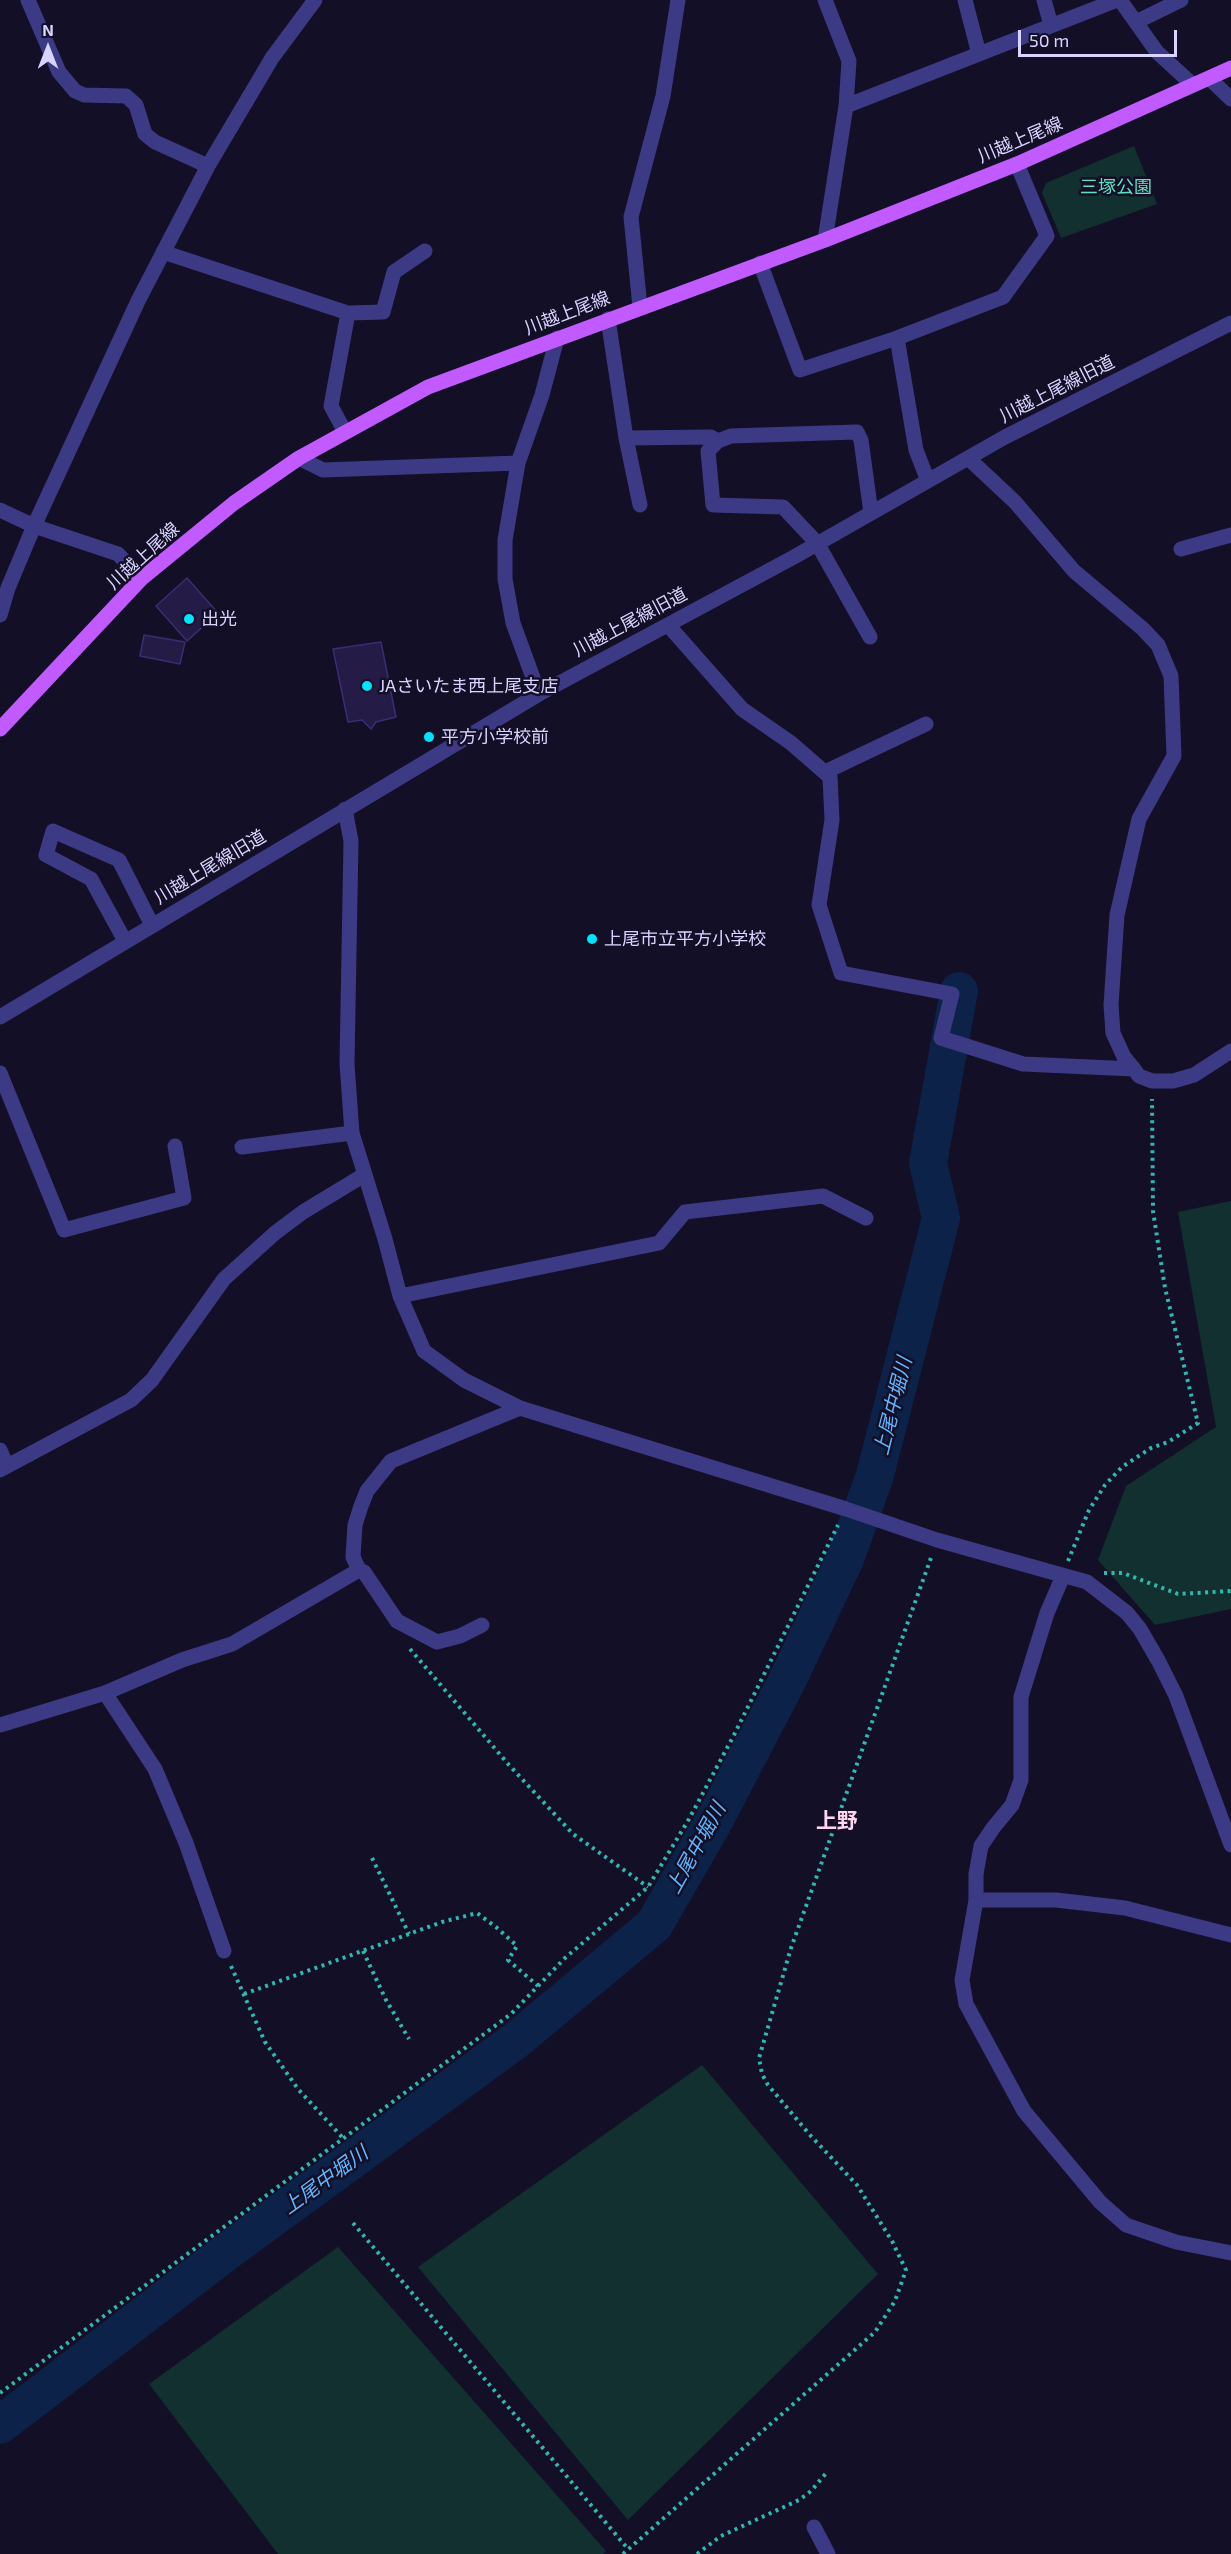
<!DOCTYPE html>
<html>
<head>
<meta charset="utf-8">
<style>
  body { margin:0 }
  #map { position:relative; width:1231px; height:2554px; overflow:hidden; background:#130f26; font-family:"Exo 2",sans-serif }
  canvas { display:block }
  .north { position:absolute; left:18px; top:18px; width:60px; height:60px; -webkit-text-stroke:4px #130f26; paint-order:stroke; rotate:0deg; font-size:16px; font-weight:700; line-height:24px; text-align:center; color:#d9d4ff }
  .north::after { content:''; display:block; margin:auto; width:21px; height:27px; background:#d9d4ff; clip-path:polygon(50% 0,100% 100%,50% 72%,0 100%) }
  .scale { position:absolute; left:1018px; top:30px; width:159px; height:27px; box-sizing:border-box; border:3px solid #d9d4ff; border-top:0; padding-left:8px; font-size:18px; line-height:21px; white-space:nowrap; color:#d9d4ff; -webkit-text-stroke:4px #130f26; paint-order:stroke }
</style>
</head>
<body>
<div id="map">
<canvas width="1231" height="2554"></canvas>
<div class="north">N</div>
<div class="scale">50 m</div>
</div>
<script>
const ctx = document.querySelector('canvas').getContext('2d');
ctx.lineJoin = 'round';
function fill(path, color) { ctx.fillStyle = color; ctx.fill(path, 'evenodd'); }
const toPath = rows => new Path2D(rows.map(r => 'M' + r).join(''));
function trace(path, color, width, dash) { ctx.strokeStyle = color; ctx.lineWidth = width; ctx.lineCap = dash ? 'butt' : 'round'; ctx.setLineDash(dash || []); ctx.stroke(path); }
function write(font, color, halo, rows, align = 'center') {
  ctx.font = font + ' "Exo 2","Noto Sans JP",sans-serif'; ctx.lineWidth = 5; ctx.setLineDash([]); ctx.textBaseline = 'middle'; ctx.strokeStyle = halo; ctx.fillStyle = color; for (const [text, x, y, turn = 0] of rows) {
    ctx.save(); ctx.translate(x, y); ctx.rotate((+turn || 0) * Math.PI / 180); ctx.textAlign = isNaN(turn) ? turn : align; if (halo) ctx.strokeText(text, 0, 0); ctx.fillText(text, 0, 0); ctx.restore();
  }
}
fill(toPath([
  [1134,146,1157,204,1061,238,1042,193,1046,183],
  [1231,1201,1231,1609,1155,1625,1098,1560,1126,1486,1216,1427,1178,1212],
  [702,2065,878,2274,628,2520,418,2267],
  [338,2247,606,2551,603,2554,278,2554,149,2384]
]), '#12302f');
trace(toPath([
  [0,2425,229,2250,515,2041,654,1925,714,1821,786,1683,845,1559,875,1475,941,1218,928,1163,959,991]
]), '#0c2248', 38);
const building = toPath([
  [187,578,218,613,187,641,156,606,187,578],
  [144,635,185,642,180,664,140,656,144,635],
  [381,642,396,717,376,722,371,729,362,720,348,722,333,649,381,642]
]);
fill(building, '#241b47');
trace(building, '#3b2d73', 1.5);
trace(toPath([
  [1068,1561,1089,1510,1105,1485,1122,1467,1151,1448,1168,1442,1198,1423,1165,1288,1153,1211,1152,1099],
  [1104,1573,1123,1573,1178,1594,1231,1591],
  [410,1649,509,1765,573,1834,648,1887],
  [372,1858,409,1934],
  [363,1951,386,2000,409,2039],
  [231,1966,265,2042,298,2089,342,2137],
  [244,1994,442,1922,477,1913,496,1927,517,1946,508,1960,538,1986],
  [353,2223,628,2549],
  [0,2393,511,2014,565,1958,648,1887,689,1819,734,1735,838,1525],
  [623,2554,875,2332,895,2301,906,2270,892,2241,857,2185,810,2135,768,2085,762,2074,759,2058,791,1948,932,1555],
  [697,2554,721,2536,799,2500,811,2491,828,2471]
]), '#2fb8b0', 4, [3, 4.5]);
trace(toPath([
  [28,0,59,72,75,91,84,95,126,96,136,105,145,134,155,142,208,166],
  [825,0,849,61,846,106,825,240],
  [965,0,979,54],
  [1044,0,1051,25],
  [1120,0,1157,52,1193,85],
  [1136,22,1181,0],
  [1210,79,1231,99],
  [846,106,1117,0],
  [163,252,348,313,383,312,394,272,425,251],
  [760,263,800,370,897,338,1003,297,1047,236,1017,164],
  [640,307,631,217,663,96,678,0],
  [608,319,626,438,640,505],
  [897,338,916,450,928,481],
  [345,432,331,406,348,313],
  [626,438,711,437,718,441],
  [299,458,323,470,518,463],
  [968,458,1015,502,1074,571,1143,629,1158,645,1171,676,1174,756,1139,819,1117,915,1111,1005,1113,1033,1124,1057,1134,1069,1139,1076,1152,1081,1173,1081,1194,1075,1231,1051],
  [0,510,34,526,118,554,141,579],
  [1181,549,1231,535],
  [0,615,8,588,34,526,138,301,208,166,272,58,315,0],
  [668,625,742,709,791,743,830,777,832,820,819,905,841,973,952,994,941,1038,1023,1064,1134,1069],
  [870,637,817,543,783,507,713,505,708,451,718,441,731,436,857,432,861,440,871,513],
  [539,694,513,623,505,579,505,540,518,463,542,395,557,338],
  [825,772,926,724],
  [345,809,351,841,347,1064,352,1133,385,1239,400,1296,424,1351,464,1380,520,1408,846,1509,937,1540,1087,1582,1127,1613,1140,1629,1159,1662,1176,1696,1231,1845],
  [125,941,91,879,46,855,53,831,119,860,152,925],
  [0,1017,539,694,794,557,1005,437,1231,323],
  [0,1073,64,1230,184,1198,175,1146],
  [242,1147,352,1133],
  [400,1296,659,1243,685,1212,823,1196,866,1218],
  [0,1450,7,1466],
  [0,1470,131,1400,152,1380,224,1279,275,1233,303,1212,364,1175],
  [359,1570,364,1572,397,1621,437,1642,460,1636,482,1625],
  [1063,1576,1047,1613,1021,1697,1021,1780,1012,1805,993,1828,981,1846,976,1874,976,1900,962,1980,966,2004,1024,2111,1100,2202,1126,2225,1176,2242,1231,2253],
  [105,1693,155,1769,186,1843,224,1951],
  [0,1725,105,1693,182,1660,232,1644,359,1570,353,1557,355,1525,361,1506,367,1491,391,1461,520,1408],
  [976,1900,1056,1900,1125,1908,1231,1935],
  [814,2527,828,2554]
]), '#3d3a85', 15);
trace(toPath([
  [0,729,141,579,234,503,299,458,428,387,825,240,1017,164,1231,68]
]), '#c25bff', 15);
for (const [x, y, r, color] of [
  [189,619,6,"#00e5ff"],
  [367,686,6,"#00e5ff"],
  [429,737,6,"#00e5ff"],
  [592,939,6,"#00e5ff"]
]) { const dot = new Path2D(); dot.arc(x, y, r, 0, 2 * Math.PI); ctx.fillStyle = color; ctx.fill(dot); trace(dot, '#130f26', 2); }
write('18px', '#d9d4ff', '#130f26', [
  ["川越上尾線",1020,140,-23],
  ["川越上尾線",567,313,-21],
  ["川越上尾線旧道",1057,389,-27],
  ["川越上尾線",143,556,-42],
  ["川越上尾線旧道",630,622,-28],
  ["川越上尾線旧道",210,867,-31]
]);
write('18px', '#5fe0c0', '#130f26', [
  ["三塚公園",1116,187]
]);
write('18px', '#d9d4ff', '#130f26', [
  ["出光",201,619],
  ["JAさいたま西上尾支店",379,686],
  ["平方小学校前",441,737],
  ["上尾市立平方小学校",604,939]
], 'left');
write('italic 20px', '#62b6ff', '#130f26', [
  ["上尾中堀川",893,1406,-76],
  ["上尾中堀川",696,1848,-61],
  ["上尾中堀川",325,2180,-36]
]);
write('bold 21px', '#ffd6f0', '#130f26', [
  ["上野",837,1821]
]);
</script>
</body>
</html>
